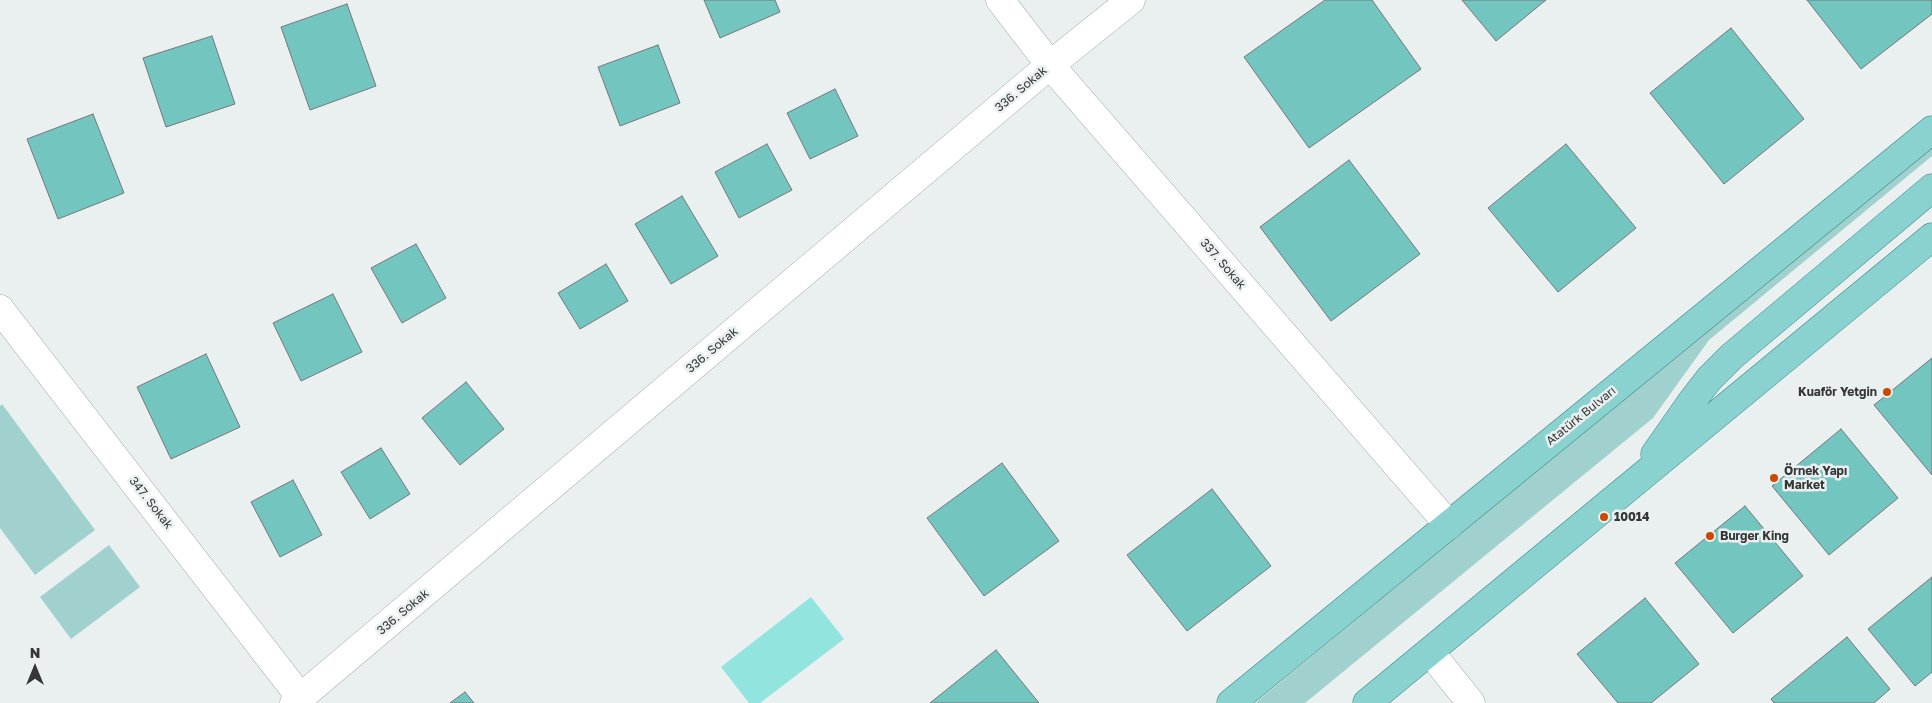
<!DOCTYPE html>
<html>
<head>
<meta charset="utf-8">
<style>
  body { margin:0 }
  #map { position:relative; width:1932px; height:703px; overflow:hidden; background:#eaefef; font-family:"Golos Text",sans-serif }
  canvas { display:block }
  .north { position:absolute; left:10px; top:643px; width:50px; height:50px; -webkit-text-stroke:4px #eaefef; paint-order:stroke; rotate:0deg; font-size:14px; font-weight:700; line-height:20px; text-align:center; color:#353737 }
  .north::after { content:''; display:block; margin:auto; width:18px; height:22px; background:#353737; clip-path:polygon(50% 0,100% 100%,50% 72%,0 100%) }
</style>
</head>
<body>
<div id="map">
<canvas width="1932" height="703"></canvas>
<div class="north">N</div>
</div>
<script>
const ctx = document.querySelector('canvas').getContext('2d');
ctx.lineJoin = 'round';
function fill(path, color) { ctx.fillStyle = color; ctx.fill(path, 'evenodd'); }
const toPath = rows => new Path2D(rows.map(r => 'M' + r).join(''));
function trace(path, color, width, dash) { ctx.strokeStyle = color; ctx.lineWidth = width; ctx.lineCap = dash ? 'butt' : 'round'; ctx.setLineDash(dash || []); ctx.stroke(path); }
function write(font, color, halo, rows, align = 'center') {
  ctx.font = font + ' "Golos Text",sans-serif'; ctx.lineWidth = 5; ctx.setLineDash([]); ctx.textBaseline = 'middle'; ctx.strokeStyle = halo; ctx.fillStyle = color; for (const [text, x, y, turn = 0] of rows) {
    ctx.save(); ctx.translate(x, y); ctx.rotate((+turn || 0) * Math.PI / 180); ctx.textAlign = isNaN(turn) ? turn : align; if (halo) ctx.strokeText(text, 0, 0); ctx.fillText(text, 0, 0); ctx.restore();
  }
}
fill(toPath([
  [1932,144,1932,156,1709,340,1653,418,1305,703,1255,703],
  [2,404,95,530,35,575,0,528,0,406],
  [109,545,140,587,71,639,40,597]
]), '#a0d1ce');
fill(toPath([
  [811,597,844,639,760,703,749,703,721,667]
]), '#92e5df');
const building = toPath([
  [704,0,775,0,780,12,720,38,704,0],
  [1325,0,1372,0,1421,69,1309,148,1244,57,1325,0],
  [1462,0,1546,0,1496,41,1462,0],
  [1807,0,1932,0,1932,14,1861,69,1807,0],
  [347,4,376,86,310,110,281,27,347,4],
  [1731,28,1804,119,1724,184,1650,93,1731,28],
  [212,36,235,104,166,127,143,58,212,36],
  [658,45,680,103,620,126,598,67,658,45],
  [835,89,858,136,810,159,787,113,835,89],
  [93,114,124,193,58,219,27,139,93,114],
  [767,144,792,190,739,218,715,172,767,144],
  [1566,144,1636,228,1558,292,1488,208,1566,144],
  [1349,160,1420,254,1331,321,1260,227,1349,160],
  [682,196,718,256,671,284,635,224,682,196],
  [416,244,446,298,402,323,371,268,416,244],
  [606,264,628,301,580,329,558,293,606,264],
  [333,294,362,352,301,381,273,323,333,294],
  [206,354,240,427,171,459,137,387,206,354],
  [1932,358,1932,475,1874,405,1932,358],
  [466,382,504,429,460,465,422,418,466,382],
  [1841,429,1898,498,1829,555,1772,486,1841,429],
  [381,448,410,494,370,519,341,472,381,448],
  [1002,463,1059,541,984,596,927,518,1002,463],
  [293,480,322,535,280,557,251,502,293,480],
  [1212,489,1271,566,1187,631,1127,555,1212,489],
  [1745,506,1803,576,1733,633,1675,563,1745,506],
  [1932,577,1932,672,1915,686,1868,629,1932,577],
  [1645,598,1699,664,1651,703,1618,703,1577,654,1645,598],
  [1847,637,1890,689,1874,703,1774,703,1771,699,1847,637],
  [996,650,1039,703,930,703,996,650],
  [465,692,474,703,450,703,465,692]
]);
fill(building, '#73c5c0');
trace(building, '#747878', 1);
const street = toPath([
  [1000,0,1050,65,1449,525],
  [0,309,301,698],
  [1430,652,1471,703],
  [294,703,1050,65,1131,0]
]);
const primary = toPath([
  [1655,454,1692,401,1709,379,1732,356,1932,188],
  [1231,703,1932,130],
  [1367,703,1932,237]
]);
trace(street, '#a0a5a4', 29);
trace(primary, '#398885', 29);
trace(street, '#fff', 28);
trace(primary, '#89d2cf', 28);
for (const [x, y, r, color] of [
  [1887,392,5,"#cd4800"],
  [1774,478,5,"#cd4800"],
  [1604,517,5,"#cd4800"],
  [1710,536,5,"#cd4800"]
]) { const dot = new Path2D(); dot.arc(x, y, r, 0, 2 * Math.PI); ctx.fillStyle = color; ctx.fill(dot); trace(dot, '#eaefef', 2); }
write('12px', '#353737', '#eaefef', [
  ["336. Sokak",1021,89,-40],
  ["337. Sokak",1223,264,49],
  ["336. Sokak",712,350,-40],
  ["Atatürk Bulvarı",1581,416,-39],
  ["347. Sokak",151,503,52],
  ["336. Sokak",403,612,-40]
]);
write('bold 12px', '#353737', '#eaefef', [
  ["Kuaför Yetgin",1877,392,"right"],
  ["Örnek Yapı",1784,471],
  ["Market",1784,485],
  ["10014",1614,517],
  ["Burger King",1720,536]
], 'left');
</script>
</body>
</html>
